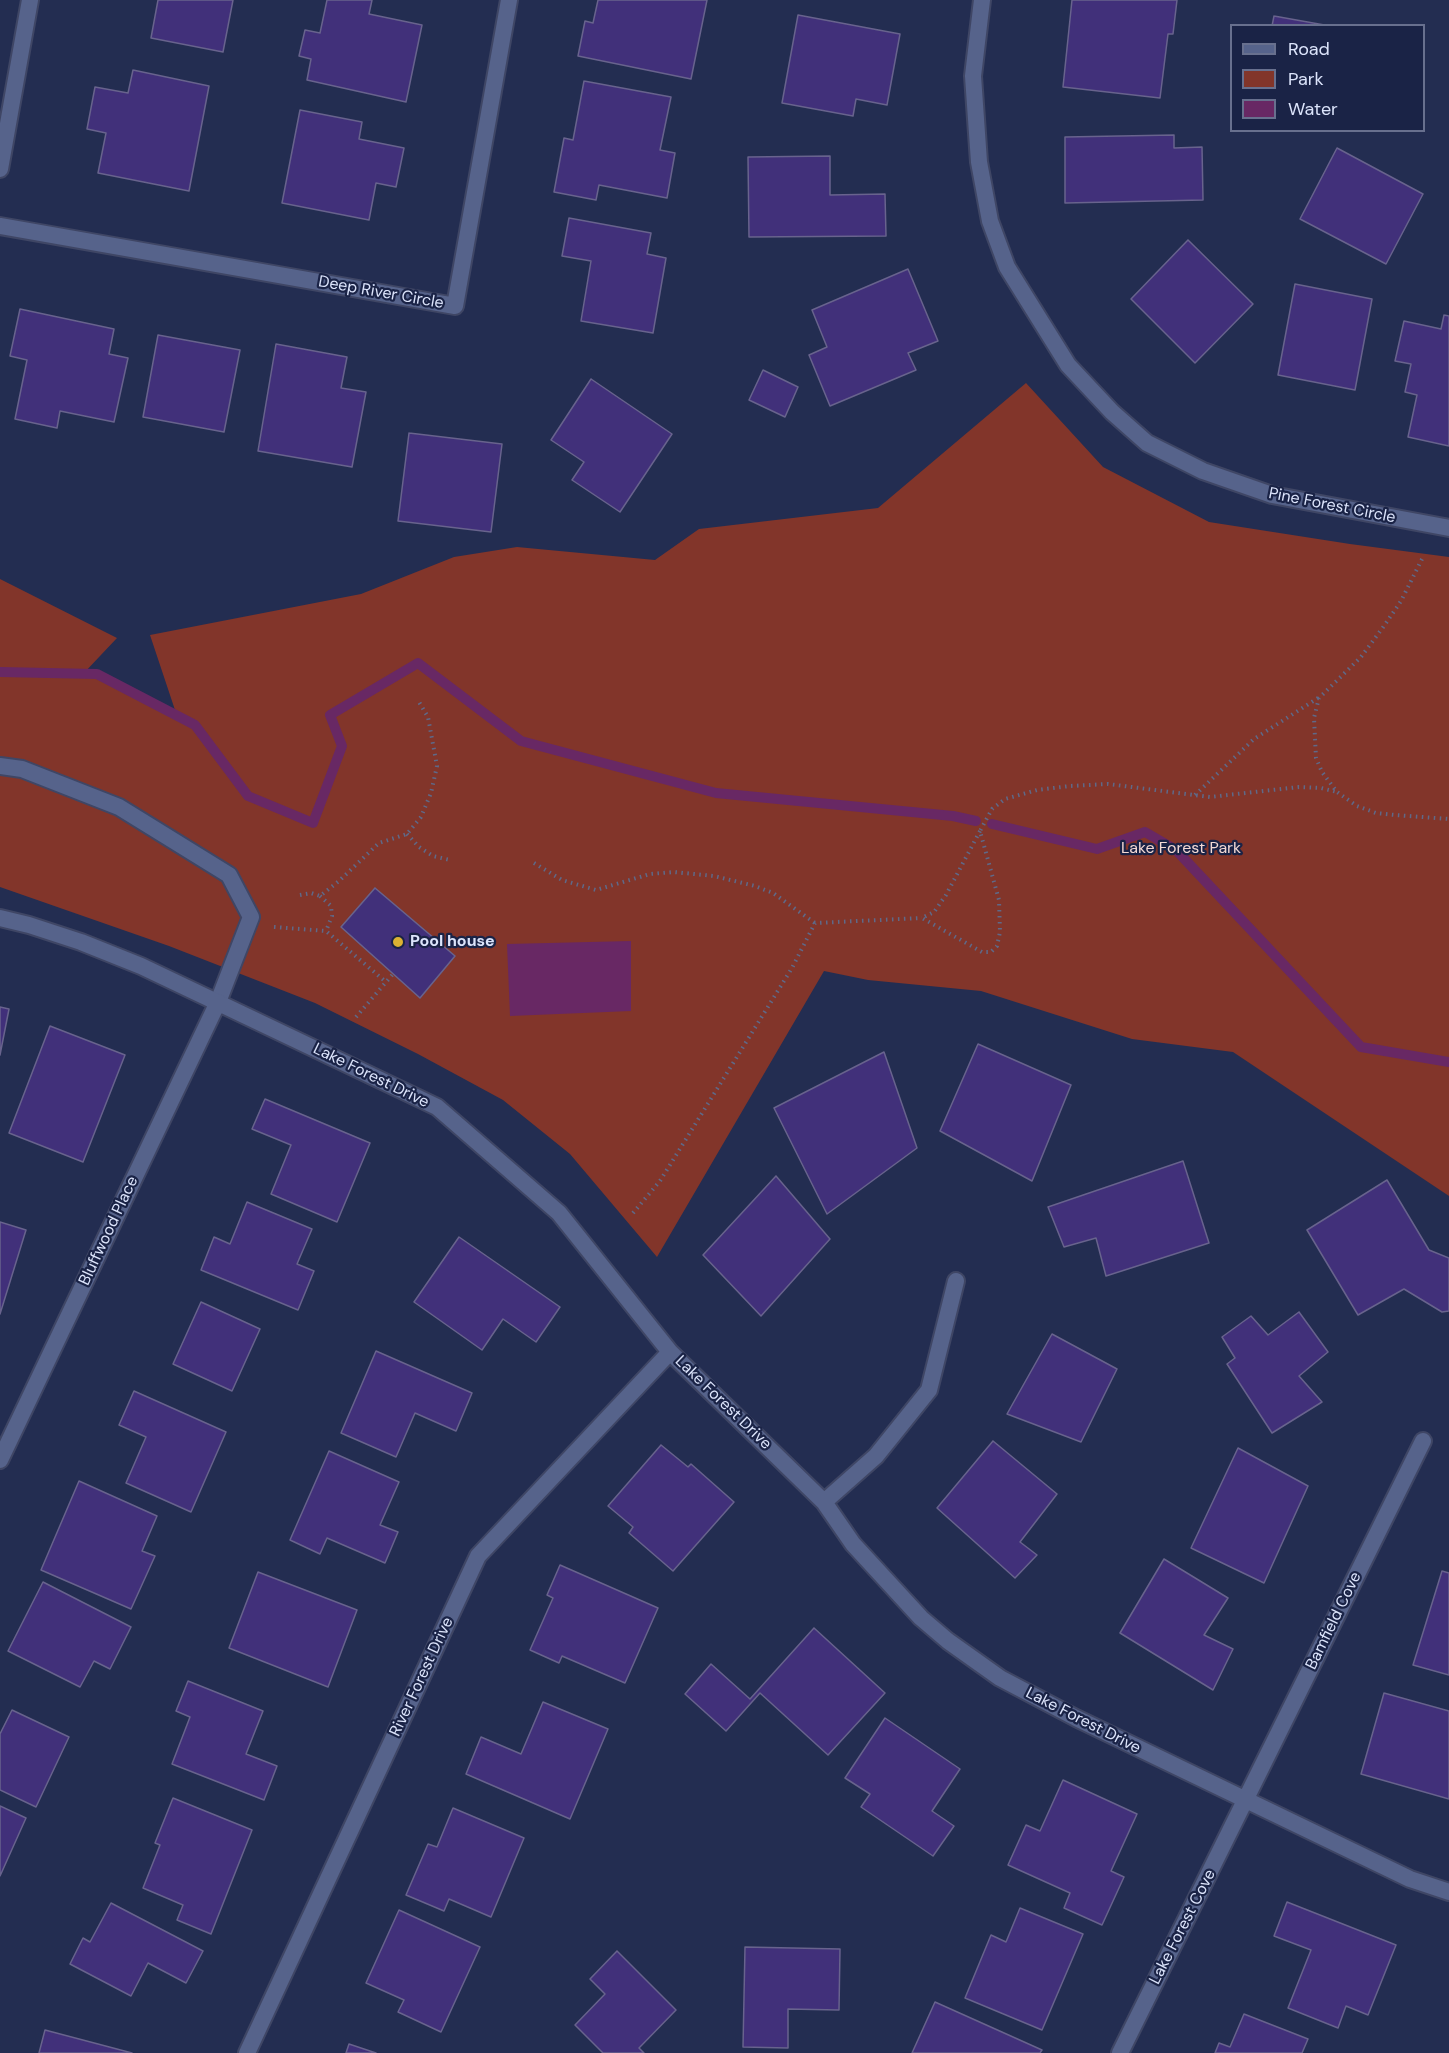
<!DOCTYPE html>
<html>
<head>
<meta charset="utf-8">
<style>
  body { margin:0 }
  #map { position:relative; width:1449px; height:2053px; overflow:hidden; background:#232d51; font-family:"DM Sans",sans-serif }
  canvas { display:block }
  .legend { position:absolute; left:1230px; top:24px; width:195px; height:108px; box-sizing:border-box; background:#1a2346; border:2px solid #68708e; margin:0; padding:8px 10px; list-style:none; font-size:18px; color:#dce4fb }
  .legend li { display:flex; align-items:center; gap:12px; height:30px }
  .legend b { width:30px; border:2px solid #68708e }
</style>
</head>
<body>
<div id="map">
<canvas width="1449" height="2053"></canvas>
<ul class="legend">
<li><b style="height:8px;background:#56638b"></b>Road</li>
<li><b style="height:16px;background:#82352a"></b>Park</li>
<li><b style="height:16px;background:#682864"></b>Water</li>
</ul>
</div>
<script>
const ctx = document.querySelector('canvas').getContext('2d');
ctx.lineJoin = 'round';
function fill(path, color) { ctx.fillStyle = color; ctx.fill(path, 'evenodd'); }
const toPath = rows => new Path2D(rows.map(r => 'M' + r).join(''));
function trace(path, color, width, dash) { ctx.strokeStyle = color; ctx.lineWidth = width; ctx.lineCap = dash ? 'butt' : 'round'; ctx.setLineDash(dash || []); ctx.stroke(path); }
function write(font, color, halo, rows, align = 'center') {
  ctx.font = font + ' "DM Sans",sans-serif'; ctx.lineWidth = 4.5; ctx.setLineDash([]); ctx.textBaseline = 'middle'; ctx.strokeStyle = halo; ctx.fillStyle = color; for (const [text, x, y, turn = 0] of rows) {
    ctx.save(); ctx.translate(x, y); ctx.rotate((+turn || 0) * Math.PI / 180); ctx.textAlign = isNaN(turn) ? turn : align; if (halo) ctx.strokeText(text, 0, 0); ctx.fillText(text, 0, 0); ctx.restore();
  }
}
fill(toPath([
  [1026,383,1103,467,1209,522,1350,544,1449,557,1449,1196,1233,1052,1132,1039,981,991,868,980,824,971,657,1257,570,1154,503,1100,418,1054,315,1003,169,946,0,887,0,579,117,638,83,674,97,674,177,716,150,635,361,594,454,557,517,547,655,560,699,529,878,508]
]), '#82352a');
fill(toPath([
  [631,941,631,1011,510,1016,507,944]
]), '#682864');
trace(toPath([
  [0,672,97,674,195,725,248,796,313,823,342,746,330,715,418,663,521,741,716,793,953,816,976,821],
  [992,824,1097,849,1145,832,1176,850,1361,1047,1449,1062]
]), '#682864', 10);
const building = toPath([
  [158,0,233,0,223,52,151,38,158,0],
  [327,0,372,0,369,14,422,25,406,102,307,80,311,59,299,56,305,30,320,33,327,0],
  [598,0,707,0,691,79,578,56,585,21,593,23,598,0],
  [1072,0,1177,0,1173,34,1168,34,1160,98,1063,87,1072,0],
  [798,15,900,34,887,105,856,99,853,116,782,103,798,15],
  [1274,16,1330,26,1272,26,1274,16],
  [133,70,209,86,189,191,98,173,106,133,87,129,95,87,128,93,133,70],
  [584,81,671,97,660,150,675,153,667,198,599,185,596,200,554,192,564,138,573,140,584,81],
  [300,110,362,122,359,139,404,148,396,187,376,183,369,220,282,203,300,110],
  [1174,135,1174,148,1202,147,1203,200,1065,203,1065,137,1174,135],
  [1337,148,1423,194,1386,264,1300,219,1337,148],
  [830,156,830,195,885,194,886,236,749,237,748,157,830,156],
  [569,218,651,233,647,254,666,258,653,333,581,321,591,261,562,256,569,218],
  [1188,240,1253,304,1195,363,1131,299,1188,240],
  [908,269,938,341,908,353,916,370,830,406,809,355,827,347,812,310,908,269],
  [1295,284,1372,299,1355,390,1278,375,1295,284],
  [20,309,114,329,109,354,128,358,114,422,60,411,57,428,15,419,27,360,10,356,20,309],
  [1444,315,1449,316,1449,446,1408,437,1417,395,1405,392,1411,364,1395,361,1404,321,1441,329,1444,315],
  [158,335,240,350,224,432,143,417,158,335],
  [276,344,347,357,341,388,366,392,352,467,258,451,276,344],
  [763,370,798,387,785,417,749,400,763,370],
  [591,379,672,434,620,512,572,480,584,462,551,440,591,379],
  [409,433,502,444,491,532,398,521,409,433],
  [375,888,455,956,420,998,341,927,375,888],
  [0,1007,9,1009,0,1055,0,1007],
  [50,1026,125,1055,83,1162,9,1133,50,1026],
  [978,1044,1071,1085,1032,1181,940,1131,978,1044],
  [884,1052,917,1148,827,1214,774,1108,884,1052],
  [265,1099,370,1143,337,1222,271,1194,291,1145,252,1129,265,1099],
  [1183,1161,1209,1243,1106,1276,1096,1238,1064,1247,1048,1207,1183,1161],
  [776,1176,830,1239,761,1316,703,1255,776,1176],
  [1387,1180,1429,1250,1449,1258,1449,1311,1442,1312,1404,1289,1358,1315,1307,1230,1387,1180],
  [247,1202,312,1229,297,1264,314,1271,298,1310,201,1270,214,1237,230,1244,247,1202],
  [0,1222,26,1230,0,1314,0,1222],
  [459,1237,560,1307,536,1342,503,1319,482,1350,414,1302,459,1237],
  [201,1302,260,1329,232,1391,173,1364,201,1302],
  [1299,1312,1328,1352,1299,1376,1322,1402,1272,1433,1227,1364,1235,1358,1222,1337,1251,1316,1268,1335,1299,1312],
  [1052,1334,1117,1369,1081,1442,1007,1414,1052,1334],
  [376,1351,472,1393,456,1431,415,1413,396,1457,341,1433,376,1351],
  [134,1391,226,1432,191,1512,126,1483,146,1437,119,1425,134,1391],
  [993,1441,1057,1494,1020,1542,1037,1555,1015,1578,937,1508,993,1441],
  [661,1445,688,1467,691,1464,734,1502,673,1571,629,1533,633,1527,608,1506,661,1445],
  [1238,1448,1308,1486,1264,1583,1191,1548,1238,1448],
  [329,1451,399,1482,380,1525,398,1532,385,1563,327,1538,320,1554,290,1540,329,1451],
  [79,1481,157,1516,142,1551,155,1556,131,1609,41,1570,79,1481],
  [1164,1559,1228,1598,1204,1635,1233,1649,1213,1690,1120,1633,1164,1559],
  [560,1565,658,1608,625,1683,562,1656,559,1663,530,1650,553,1598,547,1595,560,1565],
  [1442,1571,1449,1573,1449,1675,1413,1665,1442,1571],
  [258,1572,357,1610,328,1687,229,1648,258,1572],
  [43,1582,131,1627,110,1669,94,1661,80,1687,8,1651,43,1582],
  [814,1628,885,1693,828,1755,760,1693,726,1731,685,1694,711,1664,750,1699,814,1628],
  [188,1681,263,1711,246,1754,277,1766,264,1800,172,1764,190,1717,176,1711,188,1681],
  [1384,1693,1449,1711,1449,1799,1361,1774,1384,1693],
  [543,1702,608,1729,570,1819,466,1774,481,1737,521,1754,543,1702],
  [12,1710,69,1737,36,1807,0,1790,0,1734,12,1710],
  [885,1718,960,1769,932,1811,954,1826,933,1856,861,1807,870,1794,845,1778,885,1718],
  [1063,1780,1137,1814,1111,1871,1124,1877,1102,1925,1064,1908,1070,1893,1008,1865,1026,1825,1040,1831,1063,1780],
  [173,1798,252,1830,211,1934,177,1920,183,1905,143,1888,160,1845,155,1843,173,1798],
  [0,1806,26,1818,0,1876,0,1806],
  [453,1808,524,1838,491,1917,449,1899,444,1911,406,1895,428,1844,437,1847,453,1808],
  [1287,1902,1396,1945,1368,2015,1346,2006,1338,2028,1288,2008,1311,1950,1274,1936,1287,1902],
  [111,1903,203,1951,186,1983,148,1963,131,1996,70,1964,83,1938,90,1942,111,1903],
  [1020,1908,1083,1934,1042,2030,965,1998,991,1935,1006,1942,1020,1908],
  [399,1910,480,1947,441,2032,398,2012,404,2000,366,1983,399,1910],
  [745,1947,840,1949,839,2010,788,2009,788,2048,743,2047,745,1947],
  [617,1951,676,2010,639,2048,644,2053,603,2053,575,2025,605,1994,590,1979,617,1951],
  [935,2002,1042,2050,1040,2053,912,2053,935,2002],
  [1244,2014,1308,2039,1302,2053,1215,2053,1219,2043,1230,2047,1244,2014],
  [45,2030,132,2053,39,2053,45,2030],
  [349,2044,376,2053,346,2053,349,2044]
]);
fill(building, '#41307a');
trace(building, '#68638d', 1.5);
const service = toPath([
  [0,766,22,769,119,807,229,875,251,917,218,1002]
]);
const minor = toPath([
  [982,0,973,76,979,162,990,221,1007,267,1068,365,1112,412,1147,443,1203,471,1272,495,1449,528],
  [0,169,30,0],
  [0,226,455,306,509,0],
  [0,918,29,925,81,942,141,966,437,1107,559,1213,670,1352,824,1502,853,1544,921,1618,948,1641,1000,1678,1076,1718,1410,1879,1449,1892],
  [0,1460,218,1002],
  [824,1502,876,1456,929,1390,956,1281],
  [247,2053,478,1556,670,1352],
  [1120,2053,1423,1441]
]);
trace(service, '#3f4665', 20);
trace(minor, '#3f4665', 20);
trace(toPath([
  [1422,559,1401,601,1384,626,1361,657,1319,698,1314,718,1316,758,1322,772,1337,792,1357,806,1376,813,1395,815,1449,819],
  [1195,795,1254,739,1318,698],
  [980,831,946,895,934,912,922,918,982,952,991,952,997,946,1000,932,999,900,980,831,992,809,1005,799,1037,790,1070,786,1108,784,1210,797,1299,787,1321,788,1337,792],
  [407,834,419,847,433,856,450,860],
  [534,863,562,880,596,890,650,874,674,872,714,876,755,886,773,893,815,923],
  [300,895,311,893,320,896,339,881,379,843,407,834,421,817,431,793,437,766,428,717,419,702],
  [320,896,331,906,332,916,326,931],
  [274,927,326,931,386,982],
  [356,1017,393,974],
  [633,1213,660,1181,792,968,815,923,922,918]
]), '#5f6988', 4, [1.5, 4.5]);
trace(service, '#56638b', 16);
trace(minor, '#56638b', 16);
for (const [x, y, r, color] of [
  [398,942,6,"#dbb233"]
]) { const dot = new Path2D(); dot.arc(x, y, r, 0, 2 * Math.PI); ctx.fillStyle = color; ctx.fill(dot); trace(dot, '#1a2346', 2); }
write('16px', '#dce4fb', '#1a2346', [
  ["Deep River Circle",381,293,10],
  ["Pine Forest Circle",1332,506,11],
  ["Lake Forest Drive",371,1076,26],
  ["Bluffwood Place",109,1231,-65],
  ["Lake Forest Drive",723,1403,44],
  ["Bamfield Cove",1334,1621,-64],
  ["River Forest Drive",422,1677,-65],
  ["Lake Forest Drive",1083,1721,27],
  ["Lake Forest Cove",1183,1927,-63]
]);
write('16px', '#f3d9d4', '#1a2346', [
  ["Lake Forest Park",1181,849]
]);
write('bold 16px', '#dce4fb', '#1a2346', [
  ["Pool house",410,942]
], 'left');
</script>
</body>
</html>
